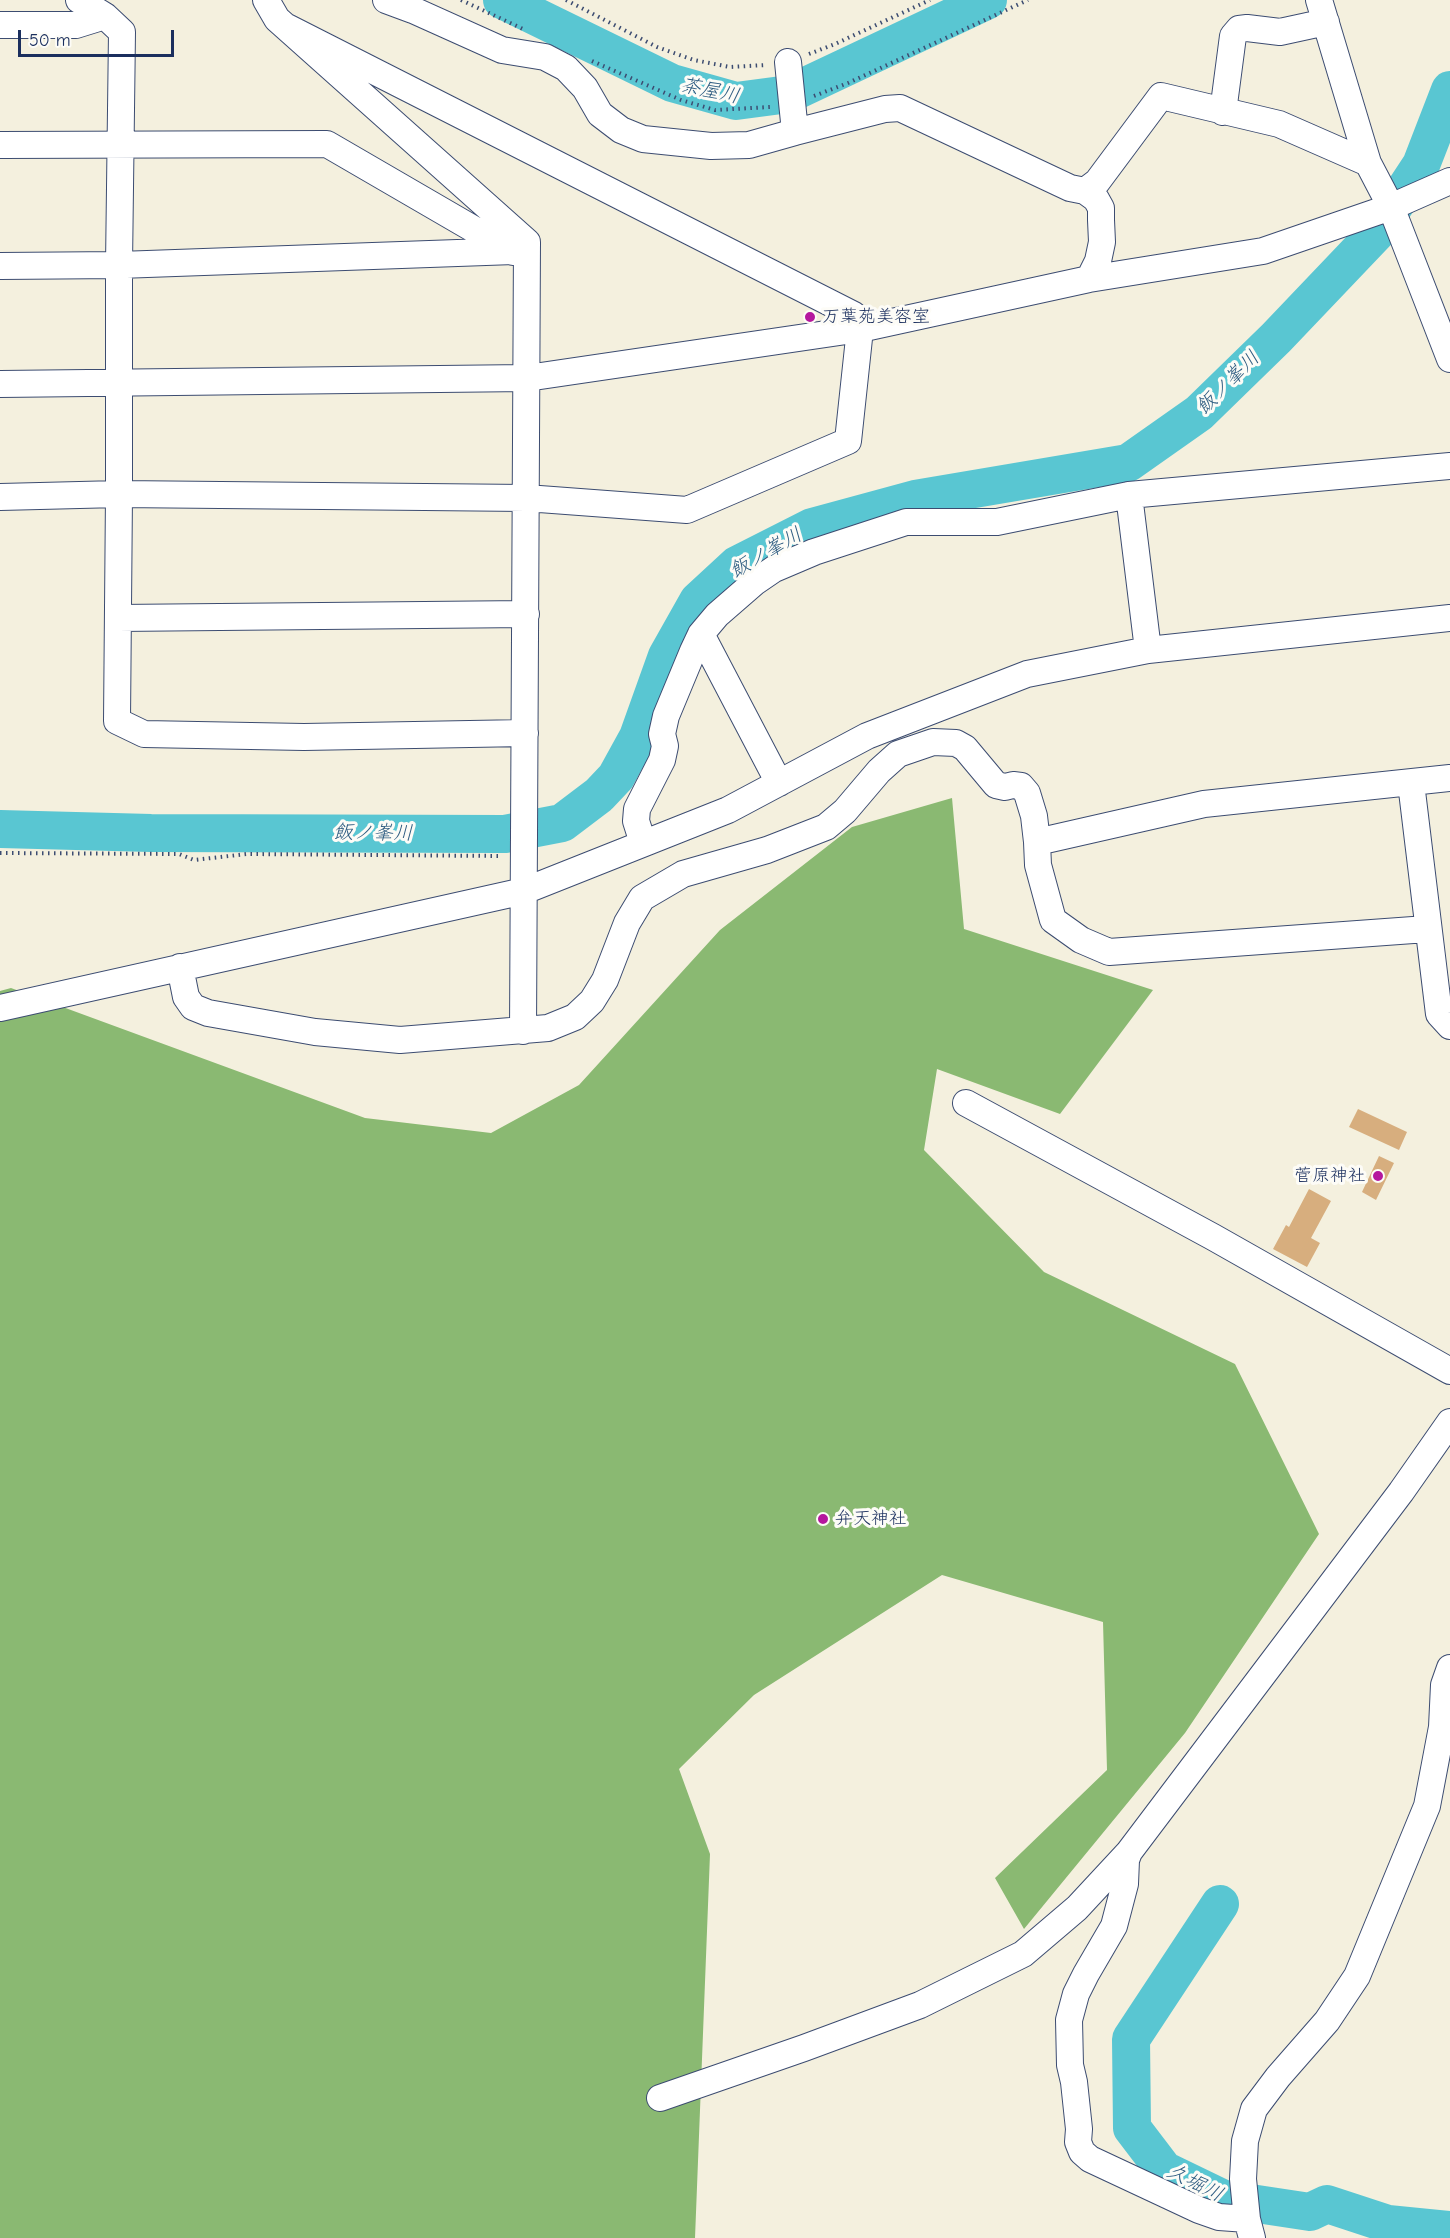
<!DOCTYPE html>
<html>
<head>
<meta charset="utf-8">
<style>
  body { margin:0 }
  #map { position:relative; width:1450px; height:2238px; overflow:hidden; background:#f4f0de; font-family:"Comic Neue",sans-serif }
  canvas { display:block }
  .scale { position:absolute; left:18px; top:30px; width:156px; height:27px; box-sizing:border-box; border:3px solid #1b2f5e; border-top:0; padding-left:8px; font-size:18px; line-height:21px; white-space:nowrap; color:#1b2f5e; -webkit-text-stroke:4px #fdfcf7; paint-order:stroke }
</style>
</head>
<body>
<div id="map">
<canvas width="1450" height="2238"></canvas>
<div class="scale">50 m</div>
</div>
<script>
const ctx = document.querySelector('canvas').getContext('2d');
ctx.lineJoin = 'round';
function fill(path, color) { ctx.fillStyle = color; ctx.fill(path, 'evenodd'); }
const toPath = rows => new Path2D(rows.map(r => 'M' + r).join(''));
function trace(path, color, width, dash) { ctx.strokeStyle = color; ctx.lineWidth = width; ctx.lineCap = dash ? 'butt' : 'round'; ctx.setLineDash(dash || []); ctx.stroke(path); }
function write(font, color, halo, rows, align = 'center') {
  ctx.font = font + ' "Comic Neue","Klee One",sans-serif'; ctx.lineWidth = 6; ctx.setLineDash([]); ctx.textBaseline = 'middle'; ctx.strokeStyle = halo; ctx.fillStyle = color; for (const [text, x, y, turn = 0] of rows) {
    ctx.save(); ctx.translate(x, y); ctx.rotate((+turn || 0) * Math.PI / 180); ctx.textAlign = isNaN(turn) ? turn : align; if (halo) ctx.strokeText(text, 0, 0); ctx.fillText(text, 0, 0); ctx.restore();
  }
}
fill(toPath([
  [952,798,964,929,1153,990,1060,1114,937,1069,924,1150,1044,1272,1235,1364,1319,1534,1185,1733,1024,1929,995,1878,1107,1770,1103,1622,942,1575,754,1695,679,1769,710,1854,695,2238,0,2238,0,991,11,988,365,1118,491,1133,579,1085,720,930,852,827]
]), '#8ab972');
trace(toPath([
  [502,0,672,83,736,101,789,94,988,0],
  [0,829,151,833,505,834,562,823,599,795,616,777,638,737,667,656,698,601,737,565,812,527,915,499,1128,463,1199,413,1276,338,1377,232,1421,165,1450,90],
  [1220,1904,1131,2039,1132,2128,1164,2170,1224,2199,1310,2212,1327,2204,1388,2224,1450,2230]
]), '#59c6d2', 38);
fill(toPath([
  [1358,1109,1407,1132,1399,1150,1349,1127],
  [1379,1156,1394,1163,1376,1200,1362,1192],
  [1309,1189,1331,1201,1311,1238,1320,1243,1307,1267,1273,1249,1286,1225,1289,1227]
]), '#d7ae7e');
const minor = toPath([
  [79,0,105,16,122,32,119,265,119,494,117,721,144,734,304,737,525,733],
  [266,0,277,19,527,242,523,1031],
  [386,0,413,10,502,50,545,57,566,68,585,88,600,114,621,130,643,139,711,146,749,145,795,132,788,62],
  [1319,0,1368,163,1391,207,1450,359],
  [0,25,76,25,105,16],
  [1223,112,1233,36,1239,29,1247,28,1280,32,1326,22],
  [795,132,885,109,900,108,1070,188,1085,191,1097,182,1161,96,1279,124,1368,163],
  [0,145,327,144,513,252],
  [1085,191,1096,199,1101,208,1101,220,1102,242,1098,261,1089,279],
  [0,266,119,265,514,251],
  [0,384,527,378,860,329,1089,279,1263,251,1391,207,1450,181],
  [0,497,119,494,526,498,687,510,848,441,860,329,854,315,287,27],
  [118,618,526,614],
  [701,634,779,783],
  [1148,650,1129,495,1450,466],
  [1411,783,1439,1014,1450,1026],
  [643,843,636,821,637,809,662,760,665,746,662,734,666,716,693,651,701,634,717,615,755,582,774,569,814,552,906,522,997,522,1129,495],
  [1427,929,1109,952,1081,940,1053,920,1038,865,1037,842,1204,804,1450,778],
  [180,967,186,997,193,1007,208,1013,315,1032,400,1040,548,1028,575,1017,592,1001,605,980,627,923,642,898,683,874,767,850,826,827,845,811,879,771,898,754,933,742,956,743,965,748,996,785,1005,787,1013,785,1021,786,1027,793,1034,816,1037,842],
  [0,1008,524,891,728,810,867,736,1027,674,1148,650,1450,618],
  [966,1103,1213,1237,1450,1371],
  [1129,1852,1126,1860,1125,1884,1114,1926,1086,1974,1076,1994,1069,2020,1070,2065,1074,2082,1079,2129,1078,2142,1082,2152,1090,2159,1199,2210,1219,2217,1247,2219],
  [660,2098,804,2048,920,2005,1023,1954,1077,1908,1129,1852,1401,1492,1450,1422],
  [1252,2238,1247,2219,1243,2179,1245,2141,1254,2109,1278,2077,1327,2021,1357,1976,1427,1806,1442,1727,1444,1685,1450,1668]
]);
trace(minor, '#3c4c71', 28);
trace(toPath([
  [461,0,523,29],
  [566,0,657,47,694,60,730,67,767,65],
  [809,54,835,44,930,0],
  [592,61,681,100,715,110,770,107],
  [814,96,848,83,1028,0],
  [0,853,179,854,194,860,247,854,502,856]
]), '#3c4c71', 4, [1.5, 4.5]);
trace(minor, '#fff', 26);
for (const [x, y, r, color] of [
  [810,317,6,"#b5179e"],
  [1378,1176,6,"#b5179e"],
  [823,1519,6,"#b5179e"]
]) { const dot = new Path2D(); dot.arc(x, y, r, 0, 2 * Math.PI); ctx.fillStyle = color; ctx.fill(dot); trace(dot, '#fdfcf7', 2); }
write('18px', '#1b2f5e', '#fdfcf7', [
  ["万葉苑美容室",822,317],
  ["菅原神社",1366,1176,"right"],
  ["弁天神社",835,1519]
], 'left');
write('italic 20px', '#2e5c81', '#fdfcf7', [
  ["茶屋川",710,91,12],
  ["飯ノ峯川",1228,383,-45],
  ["飯ノ峯川",766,553,-30],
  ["飯ノ峯川",373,833,1],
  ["久堀川",1195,2183,27]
]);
</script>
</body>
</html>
